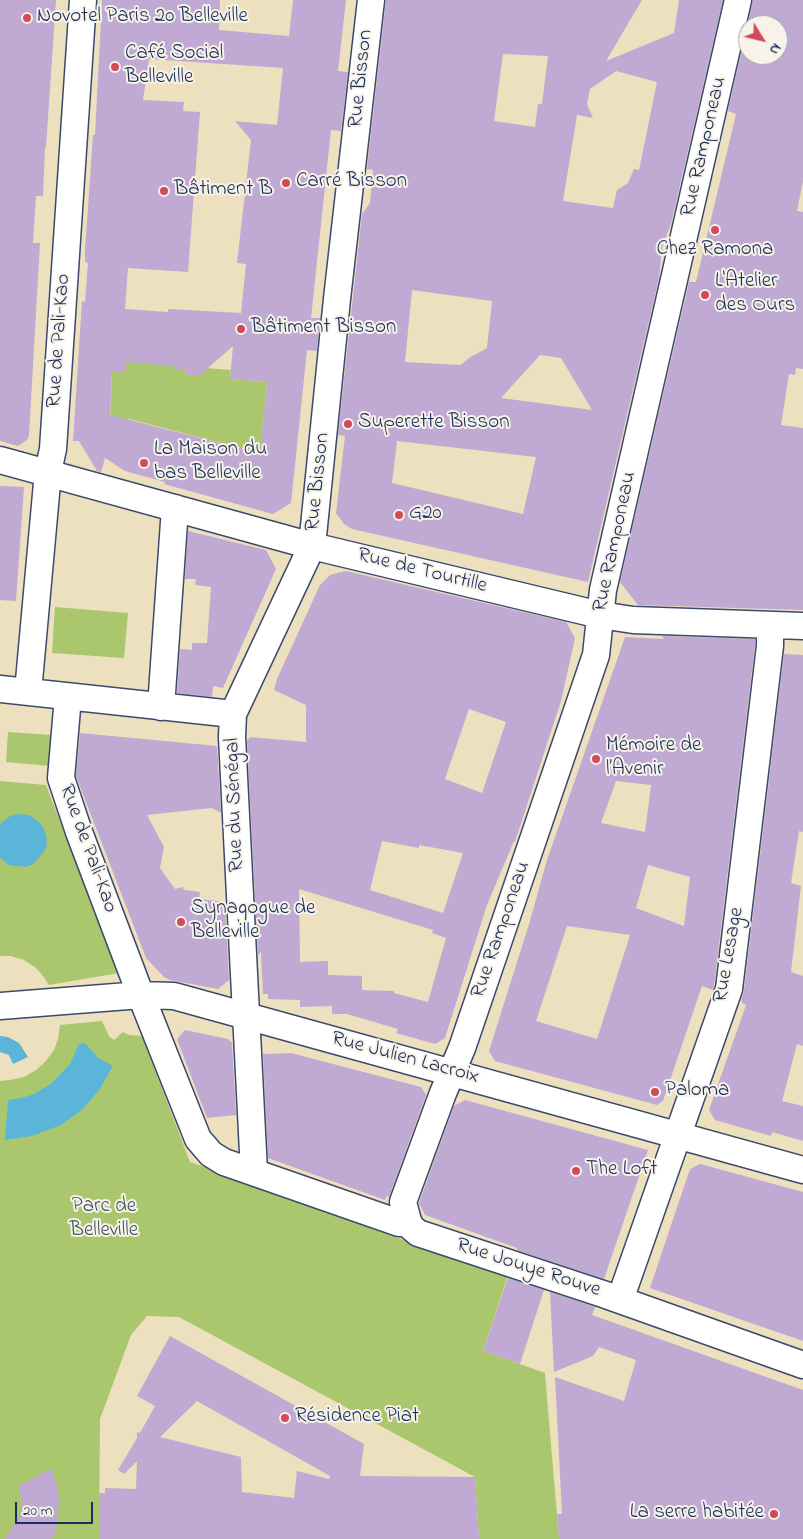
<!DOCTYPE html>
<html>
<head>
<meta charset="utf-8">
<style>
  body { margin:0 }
  #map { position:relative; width:803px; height:1539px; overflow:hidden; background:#ede0be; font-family:"Indie Flower",sans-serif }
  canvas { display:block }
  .north { position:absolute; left:738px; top:15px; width:50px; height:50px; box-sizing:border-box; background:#f7f3e8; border:1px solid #9fa5b1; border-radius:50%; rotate:126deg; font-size:14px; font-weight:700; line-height:20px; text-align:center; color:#1b2f5e }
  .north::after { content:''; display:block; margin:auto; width:18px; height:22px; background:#d1495b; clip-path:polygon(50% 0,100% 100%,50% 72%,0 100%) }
  .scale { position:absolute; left:15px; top:1502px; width:78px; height:22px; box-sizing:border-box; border:2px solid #1b2f5e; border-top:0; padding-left:6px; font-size:15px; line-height:18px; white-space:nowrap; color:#1b2f5e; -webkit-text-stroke:4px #f7f3e8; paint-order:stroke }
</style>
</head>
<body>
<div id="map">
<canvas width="803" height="1539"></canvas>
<div class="north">N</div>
<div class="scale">20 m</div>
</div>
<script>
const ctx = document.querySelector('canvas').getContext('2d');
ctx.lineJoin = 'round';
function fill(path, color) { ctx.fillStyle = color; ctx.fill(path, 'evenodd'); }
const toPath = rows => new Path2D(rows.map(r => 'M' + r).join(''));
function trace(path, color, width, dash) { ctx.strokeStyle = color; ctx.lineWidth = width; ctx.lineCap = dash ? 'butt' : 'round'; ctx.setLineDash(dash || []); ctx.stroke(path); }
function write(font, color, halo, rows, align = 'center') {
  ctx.font = font + ' "Indie Flower",sans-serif'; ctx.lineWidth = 4; ctx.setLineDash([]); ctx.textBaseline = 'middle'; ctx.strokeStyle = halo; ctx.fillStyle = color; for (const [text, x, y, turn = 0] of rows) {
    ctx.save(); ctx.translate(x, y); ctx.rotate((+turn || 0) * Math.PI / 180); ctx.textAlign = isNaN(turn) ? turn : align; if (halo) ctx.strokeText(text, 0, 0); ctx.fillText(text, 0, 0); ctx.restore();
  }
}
fill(toPath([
  [125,361,174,366,174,369,183,369,190,376,199,376,206,368,231,370,230,379,267,382,262,435,264,454,129,419,110,424,112,372,125,372],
  [55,607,128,613,124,658,52,653],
  [8,732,52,735,50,766,6,762],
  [0,781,46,785,119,973,49,985,43,976,36,968,24,960,11,956,0,956],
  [102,1021,109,1036,114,1040,123,1032,129,1035,142,1036,190,1162,324,1207,375,1230,508,1276,483,1351,545,1373,559,1539,479,1539,475,1477,179,1317,147,1316,131,1335,100,1419,99,1539,0,1539,0,1081,10,1080,24,1077,36,1070,45,1062,54,1050,58,1039,60,1025]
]), '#abc76d');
fill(toPath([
  [19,814,29,815,37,820,43,827,46,835,47,844,44,852,33,864,26,867,9,865,0,858,0,824,10,816],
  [0,1036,8,1037,19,1043,28,1057,13,1064,9,1055,0,1052],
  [85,1043,98,1058,113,1066,99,1090,83,1109,61,1125,32,1136,5,1140,8,1100,22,1098,34,1094,52,1083,70,1064,79,1044]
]), '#5ab5d8');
fill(toPath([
  [0,0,56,0,46,147,45,147,43,196,36,196,33,243,40,243,29,435,27,440,18,446,0,441],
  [102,0,220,0,219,30,289,36,293,0,346,0,338,71,348,72,341,131,331,130,311,318,320,318,317,351,307,350,291,503,273,514,164,484,165,482,125,471,105,458,101,472,97,471,79,441,73,441,82,301,85,302,88,263,85,262,85,250,93,135,95,135],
  [149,59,283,68,277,125,235,121,251,140,237,263,246,264,241,313,168,309,168,312,125,309,128,268,188,272,200,112,183,111,184,102,143,100],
  [233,346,230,379,267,382,260,453,110,415,112,372,125,372,125,362,174,366,174,369,183,369,190,376,199,376],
  [386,0,642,0,606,61,674,33,679,0,723,0,671,224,662,247,659,278,588,582,352,529,344,524,336,513,345,436,338,435,362,214,370,203,373,170,367,169],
  [503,54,548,56,542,104,538,104,535,127,494,121],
  [616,71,657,82,639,170,634,169,628,183,617,190,613,208,563,201,577,115,593,118,587,104,590,89],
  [412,290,492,301,487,348,469,358,461,365,405,362],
  [540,355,561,358,592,410,501,398],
  [397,441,536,457,523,514,392,483],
  [753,0,803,0,803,181,797,211,803,212,803,369,796,368,795,375,789,374,781,425,803,428,803,610,638,605,620,582,689,282,696,282,736,114,728,111],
  [748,25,778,25,778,55,748,55],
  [0,486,24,487,16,601,0,600],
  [188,531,266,550,276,569,223,688,213,686,212,697,177,693,180,649,192,650,192,643,207,643,211,587,195,585,196,579,185,579],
  [346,571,566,622,575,638,561,701,515,842,514,841,487,905,445,1038,435,1044,396,1033,398,1029,347,1014,332,1014,332,1006,300,1007,300,1000,268,999,268,994,263,994,261,952,258,955,247,741,250,737,306,742,306,705,274,690,277,679,320,585,330,575],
  [469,709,506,722,482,793,445,779],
  [382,841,419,848,419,845,463,853,443,913,370,890],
  [299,889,433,930,432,933,446,938,428,1002,394,993,394,991,362,990,362,976,328,975,328,961,300,962],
  [662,636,755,639,755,645,714,986,713,990,702,986,663,1101,657,1105,495,1061,489,1051,530,921,547,860,625,637,664,639],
  [616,781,651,785,645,832,601,823],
  [648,865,690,877,684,926,636,908],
  [567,926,630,935,597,1039,536,1021],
  [784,654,803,655,803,832,799,831,791,883,801,886,791,972,803,976,803,1046,797,1044,782,1101,803,1106,803,1141,772,1132,771,1136,715,1120,709,1110,746,1005,742,1003,742,1001,741,1001,744,991],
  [80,733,217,746,221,813,212,808,147,815,164,847,160,868,175,889,183,887,184,890,200,892,199,899,225,902,229,980,218,989,170,980,164,977,146,958,76,776],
  [185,1030,228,1039,232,1043,236,1115,207,1118,177,1039],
  [291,1053,421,1087,426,1095,389,1197,386,1196,385,1200,268,1158,263,1054],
  [465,1100,648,1150,604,1279,517,1250,517,1248,425,1215,419,1203,454,1106],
  [700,1164,803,1192,803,1341,650,1288,690,1169],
  [508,1278,544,1290,520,1364,483,1351],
  [550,1292,595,1307,592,1315,803,1390,803,1539,559,1539,557,1514,562,1514,555,1377,624,1401,636,1360,599,1347,593,1356,554,1372],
  [170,1336,364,1444,360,1476,475,1477,479,1539,99,1539,99,1493,105,1493,105,1488,136,1489,137,1461,124,1474,118,1470,137,1438,137,1432,140,1433,155,1406,137,1396],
  [197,1401,330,1476,329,1479,297,1471,294,1498,242,1492,241,1457,160,1437],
  [51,1469,58,1488,59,1502,56,1533,52,1539,5,1539,19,1517,22,1510,22,1502,18,1486]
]), '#c0a9d2');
const minor = toPath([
  [738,0,603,590,596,655,462,1048,443,1093,403,1202,408,1221,411,1227,418,1233,606,1295,803,1365],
  [0,460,312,546,600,615,633,620,803,626],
  [29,681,48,472,53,449,83,0],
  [0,689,233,714],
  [68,697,61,778,79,832,138,988,198,1139,211,1154,224,1162,399,1223,408,1221],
  [161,707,175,508],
  [0,1006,141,995,174,996,803,1170],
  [254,1172,232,737,233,714,312,546,337,299,371,0],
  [620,1300,729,989,770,646,770,625]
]);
trace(minor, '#3a4a6c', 29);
trace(minor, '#fff', 26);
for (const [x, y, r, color] of [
  [27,18,5,"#d1495b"],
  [115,67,5,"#d1495b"],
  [286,183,5,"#d1495b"],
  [164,191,5,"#d1495b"],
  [715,230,5,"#d1495b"],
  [705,295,5,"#d1495b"],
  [241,329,5,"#d1495b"],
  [348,424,5,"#d1495b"],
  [144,463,5,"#d1495b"],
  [399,515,5,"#d1495b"],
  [596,759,5,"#d1495b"],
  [181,922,5,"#d1495b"],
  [655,1092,5,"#d1495b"],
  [576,1171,5,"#d1495b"],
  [285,1418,5,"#d1495b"],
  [774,1514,5,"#d1495b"]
]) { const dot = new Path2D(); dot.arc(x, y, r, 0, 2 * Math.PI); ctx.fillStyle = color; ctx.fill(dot); trace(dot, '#f7f3e8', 2); }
write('21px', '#1b2f5e', '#f7f3e8', [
  ["Novotel Paris 20 Belleville",37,18],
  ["Café Social",125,55],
  ["Belleville",125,79],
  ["Carré Bisson",296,183],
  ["Bâtiment B",174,191],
  ["Chez Ramona",715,251,"center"],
  ["L'Atelier",715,283],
  ["des Ours",715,307],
  ["Bâtiment Bisson",251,329],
  ["Superette Bisson",358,424],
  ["La Maison du",154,451],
  ["bas Belleville",154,475],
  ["G20",409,515],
  ["Mémoire de",606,747],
  ["l’Avenir",606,771],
  ["Synagogue de",191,910],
  ["Belleville",191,934],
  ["Paloma",665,1092],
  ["The Loft",586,1171],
  ["Résidence Piat",295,1418],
  ["La serre habitée",764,1514,"right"]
], 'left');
write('21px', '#1b2f5e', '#f7f3e8', [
  ["Rue Bisson",362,79,-84],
  ["Rue Ramponeau",705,147,-77],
  ["Rue de Pali-Kao",60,341,-86],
  ["Rue Bisson",319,482,-84],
  ["Rue Ramponeau",616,542,-78],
  ["Rue de Tourtille",422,572,14],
  ["Rue du Sénégal",236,805,-92],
  ["Rue de Pali-Kao",87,849,70],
  ["Rue Ramponeau",502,930,-71],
  ["Rue Lesage",730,955,-80],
  ["Rue Julien Lacroix",405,1059,15],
  ["Rue Jouye Rouve",528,1269,18]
]);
write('21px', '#3f5562', '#f7f3e8', [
  ["Parc de",104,1208],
  ["Belleville",104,1232]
]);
</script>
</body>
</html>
